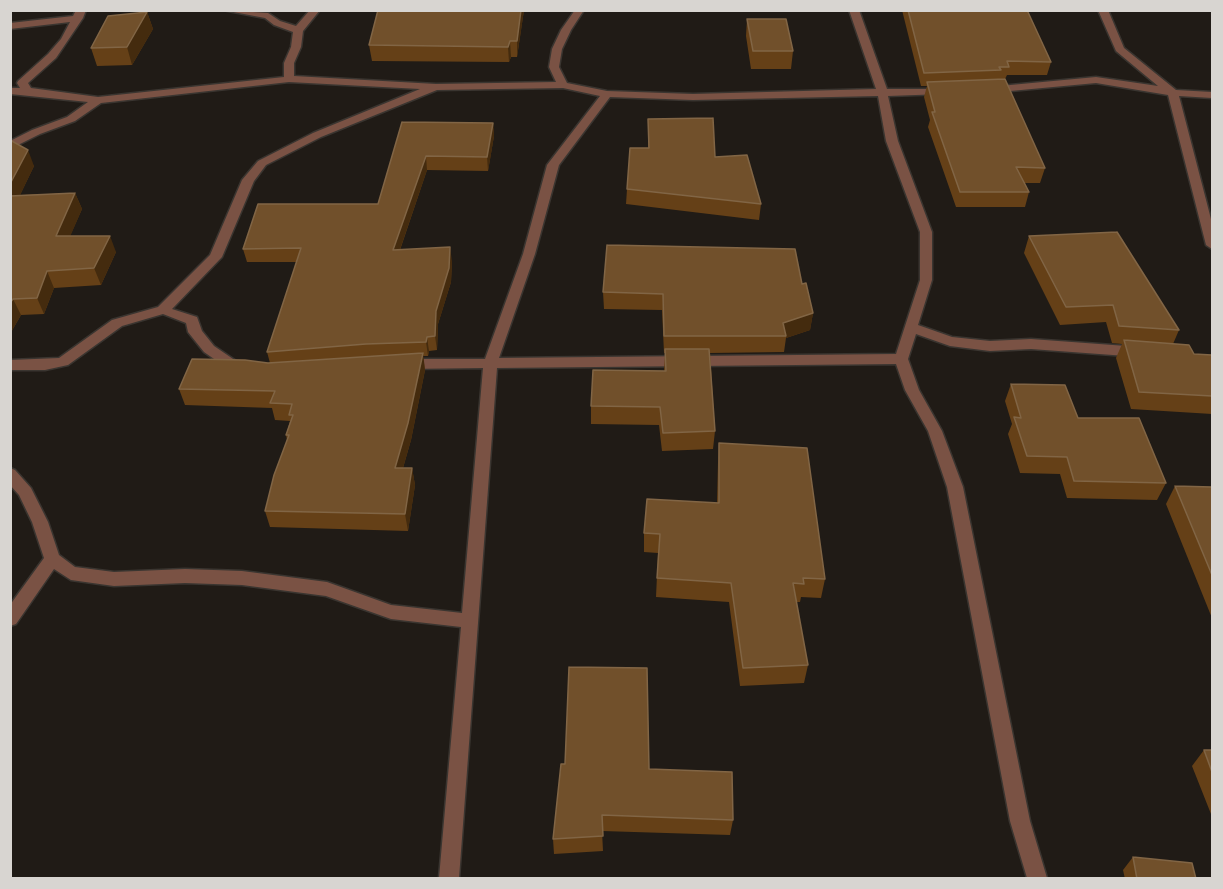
<!DOCTYPE html>
<html>
<head>
<meta charset="utf-8">
<style>
  body { margin:0 }
  #map { position:relative; width:1223px; height:889px; overflow:hidden; background:#201b16; font-family:"PT Sans Narrow",sans-serif }
  canvas { display:block }
  .frame { position:absolute; inset:0; border:12px solid #d8d5d1; pointer-events:none }
</style>
</head>
<body>
<div id="map">
<canvas width="1223" height="889"></canvas>
<div class="frame"></div>
</div>
<script>
const ctx = document.querySelector('canvas').getContext('2d');
ctx.lineJoin = 'round';
const toPath = rows => new Path2D(rows.map(r => 'M' + r).join(''));
function trace(path, color, width, dash) { ctx.strokeStyle = color; ctx.lineWidth = width; ctx.lineCap = dash ? 'butt' : 'round'; ctx.setLineDash(dash || []); ctx.stroke(path); }
function fill(path, color) { ctx.fillStyle = color; ctx.fill(path, 'evenodd'); }
const minor = toPath([
  [76,10,86,10,83,18,56,58,28,83,31,88,98,97,284,77,284,63,291,47,293,32,274,25,265,18,223,10,268,13,280,21,296,26,310,10,320,10,303,31,301,47,294,63,294,76,436,84,556,82,549,67,552,49,561,30,575,10,584,10,571,30,562,49,559,67,567,83,607,91,693,94,876,89,849,10,859,10,887,89,948,89,949,91,944,94,888,96,898,141,932,232,932,280,918,325,952,337,990,341,1031,339,1140,347,1147,352,1140,357,1031,349,990,351,950,346,916,334,908,359,919,390,942,431,963,487,1030,821,1047,878,1027,878,1010,821,947,487,928,431,905,390,896,364,497,368,459,878,439,878,461,627,391,619,326,596,242,585,185,583,114,586,71,580,54,569,16,624,10,626,10,605,44,558,32,522,19,495,10,485,10,468,15,470,31,488,48,522,59,555,75,567,114,572,185,569,242,571,327,582,391,605,462,613,483,368,406,369,399,364,406,359,485,359,523,254,547,165,600,96,563,88,437,90,321,137,266,165,254,181,222,257,172,309,197,317,202,331,214,346,239,363,246,365,248,368,246,371,230,370,204,352,188,332,186,323,163,314,122,326,68,365,45,370,10,370,10,360,59,358,112,320,158,307,210,255,242,180,258,161,313,133,420,89,289,82,101,103,75,121,40,134,10,149,10,141,32,130,67,117,88,102,10,94,10,88,20,88,17,83,18,81,48,54,61,39,70,22,10,29,10,23,73,16,76,10],
  [878,96,886,141,920,232,920,280,896,354,499,358,535,254,559,165,610,97,693,100,878,96],
  [1098,10,1108,10,1124,48,1176,90,1212,92,1212,98,1179,96,1212,223,1212,249,1206,245,1168,95,1096,83,989,93,984,90,989,87,1096,77,1158,86,1116,51,1098,10]
]);
trace(minor, '#3a3530', 3);
fill(minor, '#7a5244');
fill(toPath([
  [524,10,517,57,511,57,509,62,372,61,369,45],
  [902,10,1027,10,1051,62,1047,75,1007,75,1005,79,1045,168,1040,183,1025,183,1029,192,1025,207,956,207,928,127,930,120,924,97,927,86,921,86],
  [147,12,153,29,132,65,97,66,91,48],
  [747,19,793,51,791,69,751,69,746,36],
  [648,119,715,157,761,204,759,220,626,204,627,189,648,148],
  [402,122,493,123,494,136,488,171,427,170,400,250,452,261,451,282,438,324,437,350,429,351,428,356,423,356,425,370,411,440,403,468,412,468,415,485,408,531,270,527,265,511,287,440,286,435,290,421,275,420,272,408,185,405,179,389,270,363,267,352,297,262,247,262,243,249,378,204],
  [10,140,34,166,20,195,75,193,82,209,70,236,116,252,101,285,54,288,44,314,21,315,10,334],
  [1029,236,1179,330,1173,344,1194,354,1212,355,1212,414,1131,409,1116,358,1122,344,1112,343,1106,322,1060,325,1024,253],
  [802,284,813,313,810,330,786,338,784,352,710,353,715,431,713,449,662,451,659,425,591,424,591,406,664,371,665,353,664,353,662,310,604,309,603,292],
  [1011,384,1078,418,1166,483,1157,500,1067,498,1060,474,1020,473,1008,434,1012,424,1005,401],
  [719,443,825,579,821,598,801,597,800,602,796,602,808,665,804,683,740,686,729,602,656,597,658,553,644,552,644,533,717,503,718,462],
  [1175,486,1212,487,1212,618,1166,504],
  [1204,750,1212,750,1212,814,1211,814,1192,766],
  [649,769,733,820,730,835,602,831,603,851,554,854,553,839],
  [1133,857,1196,879,1125,879,1123,870]
]), '#654017');
fill(toPath([
  [521,10,524,10,517,57,517,41],
  [147,12,153,29,132,65,127,47],
  [510,41,511,57,509,62,508,47],
  [493,123,494,136,488,171,487,157],
  [28,150,34,166,12,212,10,209,10,184],
  [426,156,427,170,395,264,393,250],
  [75,193,82,209,63,253,56,236],
  [110,236,116,252,101,285,94,268],
  [450,247,452,261,451,282,438,324,437,350,435,336,436,311],
  [47,271,54,288,44,314,37,298],
  [13,299,21,315,10,334,10,303],
  [813,313,810,330,786,338,786,336,783,323],
  [427,337,429,351,428,356,426,342],
  [423,353,425,370,411,440,398,485,395,468],
  [412,468,415,485,408,531,405,514]
]), '#442b0e');
const building = toPath([
  [378,10,521,10,517,41,510,41,508,47,369,45,378,10],
  [908,10,1027,10,1051,62,1007,61,1009,67,999,67,1001,70,924,73,908,10],
  [147,12,127,47,91,48,108,16,147,12],
  [747,19,786,19,793,51,753,51,747,19],
  [1005,79,1045,168,1016,167,1029,192,960,192,932,112,935,112,927,82,1005,79],
  [713,118,715,157,747,155,761,204,627,189,630,148,649,148,648,119,713,118],
  [402,122,493,123,487,157,426,156,393,250,450,247,449,268,436,311,435,336,427,337,426,342,366,344,267,352,301,248,243,249,258,204,378,204,402,122],
  [10,140,28,150,10,184,10,140],
  [75,193,56,236,110,236,94,268,47,271,37,298,13,299,10,303,10,196,75,193],
  [1117,232,1179,330,1119,326,1113,305,1066,307,1029,236,1117,232],
  [607,245,795,249,802,284,806,283,813,313,783,323,786,336,664,336,663,294,603,292,607,245],
  [1124,340,1189,345,1194,354,1212,355,1212,396,1139,392,1124,340],
  [665,349,709,349,715,431,663,433,660,407,591,406,593,370,666,371,665,349],
  [423,353,408,423,395,468,412,468,405,514,265,511,274,475,289,435,286,435,293,415,289,415,292,404,270,403,275,391,179,389,192,359,245,360,268,363,423,353],
  [1011,384,1065,385,1078,418,1139,418,1166,483,1074,481,1067,457,1027,456,1014,417,1021,418,1011,384],
  [719,443,807,448,825,579,803,578,804,584,793,583,808,665,743,668,731,583,657,578,660,534,644,533,647,499,719,503,719,443],
  [1175,486,1212,487,1212,575,1175,486],
  [569,667,647,668,649,769,732,772,733,820,602,815,603,836,553,839,561,764,565,764,569,667],
  [1204,750,1212,750,1212,772,1204,750],
  [1133,857,1192,863,1196,879,1137,879,1133,857]
]);
fill(building, '#71502b');
trace(building, '#816545', 1.5);
</script>
</body>
</html>
